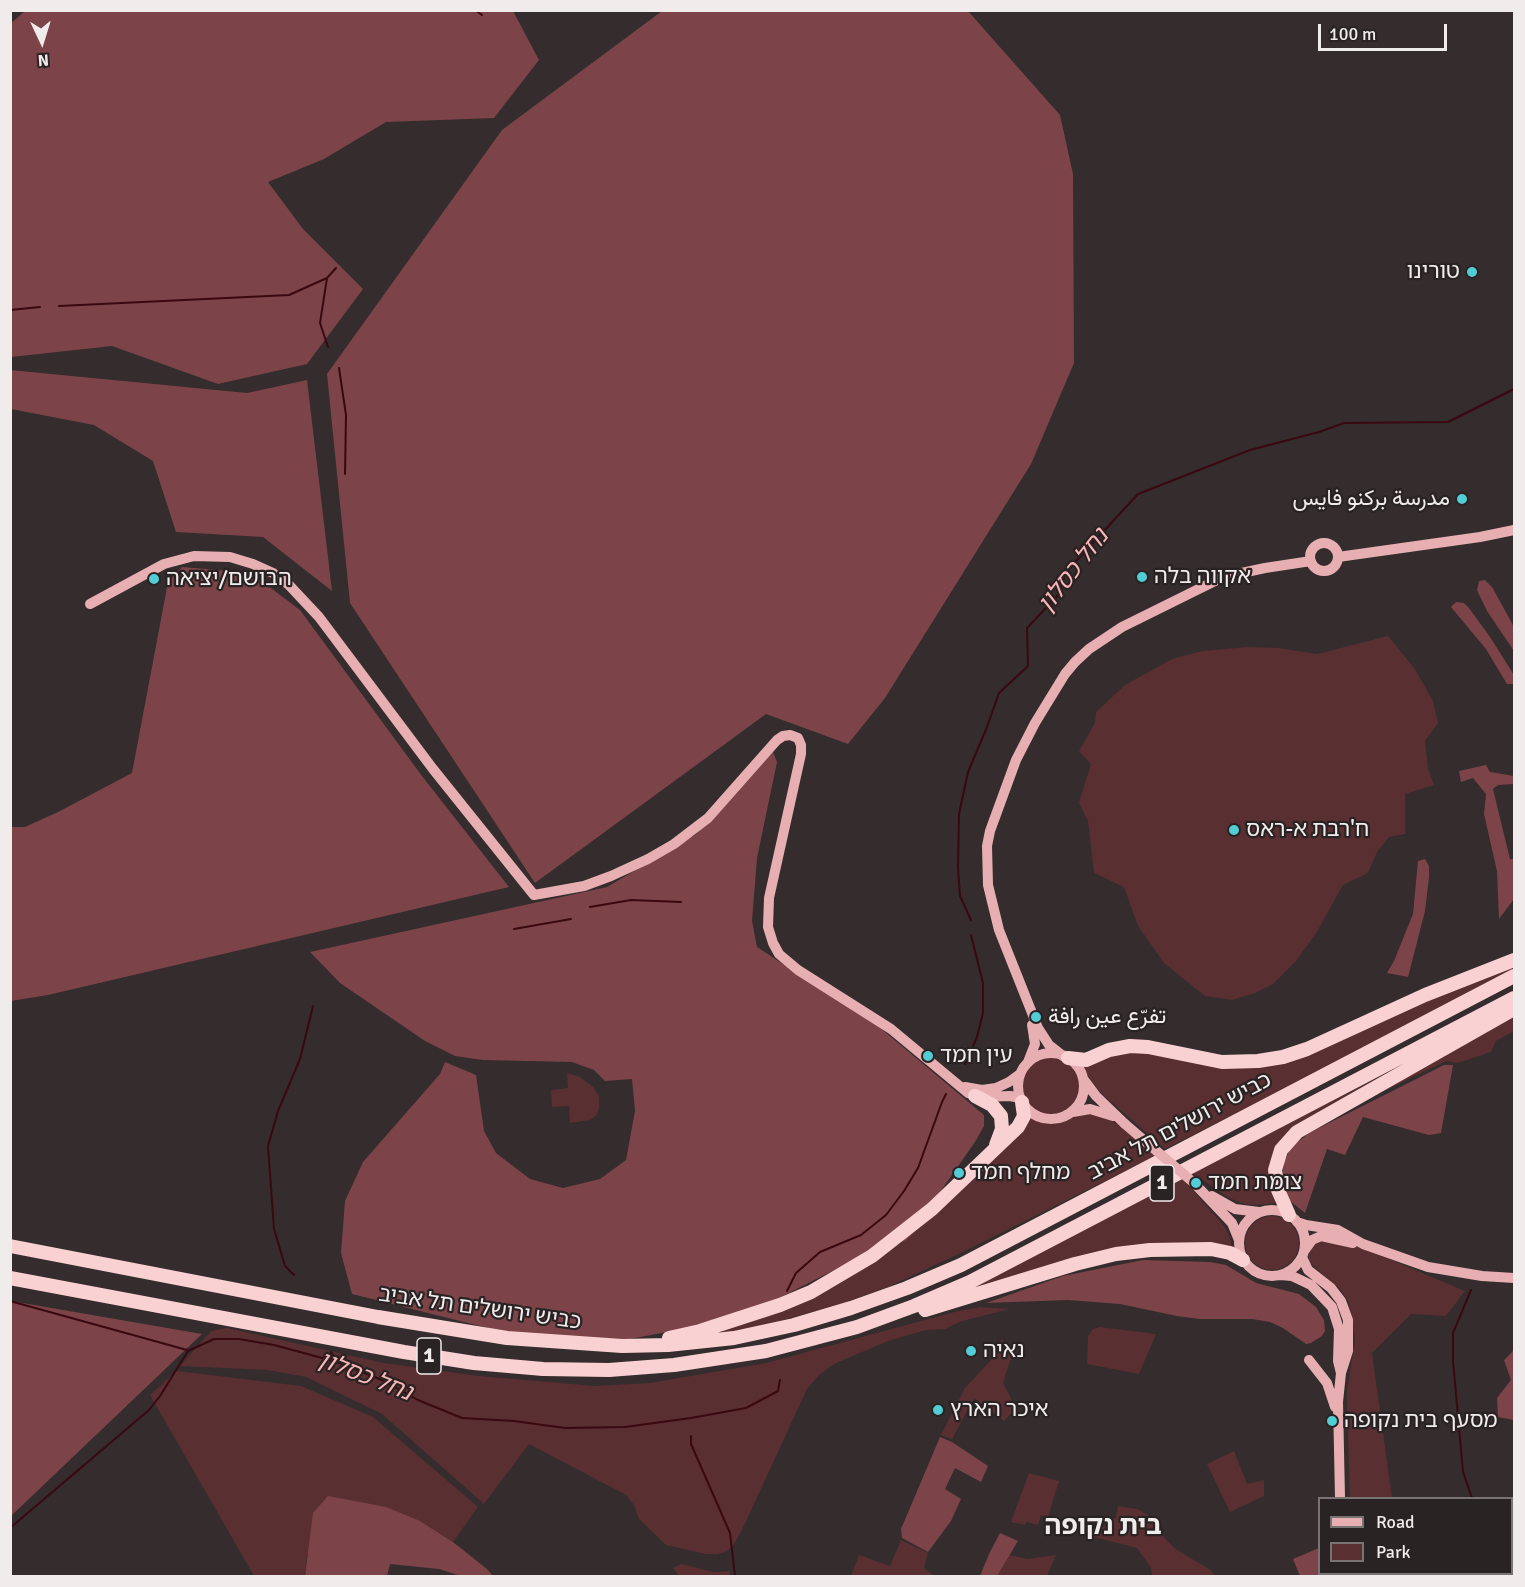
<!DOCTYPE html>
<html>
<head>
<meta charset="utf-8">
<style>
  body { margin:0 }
  #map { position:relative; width:1525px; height:1587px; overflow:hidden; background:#342c2d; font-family:Signika,sans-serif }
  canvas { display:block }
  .frame { position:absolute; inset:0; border:12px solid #f1ecec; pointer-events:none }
  .legend { position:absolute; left:1318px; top:1497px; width:195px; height:78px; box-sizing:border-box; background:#2a2323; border:2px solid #7a7373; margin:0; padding:8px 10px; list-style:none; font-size:18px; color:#f1ecec }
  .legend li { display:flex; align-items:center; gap:12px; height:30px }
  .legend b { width:30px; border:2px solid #7a7373 }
  .north { position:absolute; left:12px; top:12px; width:60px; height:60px; -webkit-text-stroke:4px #2a2323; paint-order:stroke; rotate:176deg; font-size:16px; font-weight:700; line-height:24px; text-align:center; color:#f1ecec }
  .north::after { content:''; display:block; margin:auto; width:21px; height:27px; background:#f1ecec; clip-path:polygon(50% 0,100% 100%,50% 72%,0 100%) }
  .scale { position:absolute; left:1318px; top:24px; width:129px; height:27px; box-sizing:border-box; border:3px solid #f1ecec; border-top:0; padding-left:8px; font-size:18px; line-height:21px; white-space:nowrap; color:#f1ecec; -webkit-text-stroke:4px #2a2323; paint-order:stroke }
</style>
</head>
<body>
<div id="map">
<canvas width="1525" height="1587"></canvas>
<div class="frame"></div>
<ul class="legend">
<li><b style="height:8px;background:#e7afb1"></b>Road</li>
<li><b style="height:16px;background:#592f32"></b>Park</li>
</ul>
<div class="north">N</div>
<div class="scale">100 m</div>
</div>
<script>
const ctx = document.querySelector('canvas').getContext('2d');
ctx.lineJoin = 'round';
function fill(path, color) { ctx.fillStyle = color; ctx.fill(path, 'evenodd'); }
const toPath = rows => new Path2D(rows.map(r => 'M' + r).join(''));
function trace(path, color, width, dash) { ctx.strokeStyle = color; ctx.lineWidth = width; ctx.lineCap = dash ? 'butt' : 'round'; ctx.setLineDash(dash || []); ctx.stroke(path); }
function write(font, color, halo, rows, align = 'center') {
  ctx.font = font + ' Signika,Vazirmatn,"Noto Sans Hebrew",sans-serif'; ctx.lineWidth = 4.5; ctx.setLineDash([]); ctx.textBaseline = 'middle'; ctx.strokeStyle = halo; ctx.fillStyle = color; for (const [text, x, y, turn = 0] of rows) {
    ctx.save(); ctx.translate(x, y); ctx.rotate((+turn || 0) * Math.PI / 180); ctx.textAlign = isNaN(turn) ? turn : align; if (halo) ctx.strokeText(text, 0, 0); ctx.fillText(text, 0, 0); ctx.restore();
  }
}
fill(toPath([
  [1388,636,1415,669,1433,701,1438,723,1425,741,1428,768,1434,785,1405,794,1405,834,1389,837,1377,852,1368,873,1343,885,1318,930,1297,960,1273,984,1255,993,1232,1000,1205,996,1164,963,1138,926,1124,887,1094,873,1088,821,1079,803,1091,764,1079,751,1095,723,1096,712,1125,685,1172,659,1202,651,1248,647,1278,648,1317,654],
  [1514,966,1514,974,1165,1149,1101,1093,1079,1065,1124,1052,1142,1052,1233,1068,1379,1020],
  [1514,1017,1514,1031,1496,1041,1491,1052,1458,1063,1446,1061,1386,1090,1431,1062],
  '1022 1086a29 29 0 1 1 58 0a29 29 0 1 1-58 0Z',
  [1405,1064,1306,1119,1270,1170,1270,1181,1276,1203,1257,1205,1244,1204,1229,1198,1192,1173],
  [567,1073,580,1077,593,1087,599,1096,599,1108,597,1115,590,1120,570,1123,569,1106,552,1107,551,1090,568,1088],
  [1027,1112,1037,1120,1055,1123,1087,1113,1106,1117,1121,1126,1155,1156,965,1251,888,1287,840,1304,777,1322,723,1335,722,1329,815,1296,875,1261,906,1239],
  [1183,1179,1225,1227,1230,1238,1232,1248,1150,1245,949,1298],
  '1245 1243a27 27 0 1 1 54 0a27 27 0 1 1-54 0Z',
  [1320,1241,1363,1248,1465,1291,1446,1316,1411,1314,1372,1353,1392,1498,1350,1498,1347,1405,1347,1390,1355,1340,1352,1315,1348,1301,1340,1289,1309,1262,1309,1248],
  [980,1307,1010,1309,962,1321,945,1329,926,1330,888,1341,834,1364,819,1375,807,1389,742,1530,732,1547,725,1552,717,1554,706,1554,666,1545,639,1519,634,1505,626,1495,529,1444,484,1504,382,1414,306,1377,267,1370,180,1366,211,1331,227,1328,384,1363,479,1376,595,1386,650,1383,766,1363,958,1311],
  [1100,1327,1156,1334,1139,1374,1087,1364,1088,1336,1093,1329],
  [1002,1339,1011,1358,1003,1383,1016,1408,1004,1421,974,1398,952,1439,941,1435,965,1388,993,1358,996,1346],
  [177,1371,301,1386,373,1417,478,1507,453,1542,420,1521,307,1554,305,1576,254,1576,150,1395],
  [1234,1451,1247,1484,1264,1480,1264,1496,1230,1512,1207,1464],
  [1029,1473,1059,1481,1048,1517,1041,1515,1038,1525,1026,1522,1025,1525,1011,1522],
  [1118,1506,1137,1509,1153,1518,1163,1536,1174,1548,1209,1569,1216,1576,1152,1576,1151,1568,1137,1548,1090,1536,1087,1527,1105,1527,1106,1518,1116,1518],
  [1512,1526,1514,1526,1514,1576,1365,1576,1364,1574,1512,1574],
  [901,1540,928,1553,924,1568,934,1576,851,1576,859,1555,890,1566],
  [1009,1555,1028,1559,1056,1555,1047,1576,997,1576],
  [682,1564,713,1572,730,1571,729,1576,679,1576,673,1568]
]), '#592f32');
fill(toPath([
  [25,11,513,11,539,60,494,118,386,122,324,159,268,182,303,229,363,289,307,364,218,384,112,346,11,357,10,24],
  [662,11,968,11,1060,115,1073,174,1074,363,1031,464,885,698,848,744,766,714,535,883,350,603,327,374,502,130],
  [10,370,247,393,307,380,332,591,263,537,176,532,153,461,94,425,11,409],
  [182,567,251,573,300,610,422,776,509,887,48,995,11,1001,11,827,25,827,58,812,132,773,168,582],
  [1485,580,1492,587,1514,627,1514,651,1487,611,1477,590,1479,581],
  [1456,602,1464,603,1469,608,1490,637,1514,675,1514,684,1507,684,1486,649,1451,607],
  [773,752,777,762,757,858,752,921,757,947,878,1026,984,1115,984,1126,975,1142,940,1192,920,1226,906,1240,846,1264,775,1300,683,1329,630,1339,548,1343,352,1294,341,1253,345,1201,363,1162,440,1074,445,1062,476,1075,484,1131,496,1153,530,1179,563,1188,600,1179,626,1160,635,1111,632,1079,605,1081,594,1070,572,1062,483,1060,455,1056,425,1041,340,983,310,952,607,887,695,835],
  [1486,765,1490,772,1514,776,1514,784,1498,785,1493,789,1510,859,1514,859,1514,899,1499,919,1497,871,1484,814,1486,794,1473,778,1461,782,1459,771],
  [1425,859,1429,866,1429,877,1425,911,1408,977,1387,973,1394,961,1413,914,1418,861],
  [1444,1065,1453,1065,1441,1133,1429,1135,1363,1117,1345,1155,1327,1149,1305,1213,1290,1201,1284,1191,1281,1180,1285,1160,1291,1147,1309,1133],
  [1143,1260,1210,1262,1226,1265,1256,1283,1299,1294,1316,1307,1324,1320,1325,1331,1322,1336,1311,1343,1306,1344,1283,1328,1270,1322,1252,1319,1200,1319,1177,1316,1120,1304,1068,1300,986,1303,1063,1276],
  [11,1301,202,1334,11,1516,10,1301],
  [1514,1350,1514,1420,1498,1417,1497,1398,1511,1380,1504,1360],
  [940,1437,952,1442,988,1466,981,1482,955,1468,945,1489,961,1499,951,1521,928,1552,902,1538,901,1529],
  [328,1496,386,1507,420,1521,453,1542,487,1569,493,1576,461,1576,439,1569,390,1564,387,1576,305,1576,313,1513],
  [1000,1533,1018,1541,997,1576,980,1576,989,1554],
  [1319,1548,1320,1574,1341,1574,1342,1576,1300,1576,1293,1559]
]), '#7c4448');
trace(toPath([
  [475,10,482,15],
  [327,278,320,323,328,347],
  [59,306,289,295,327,278,336,268],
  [10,310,40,307],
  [339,368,346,415,345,474],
  [590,907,631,900,681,902],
  [971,920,960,896,958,868,959,814,968,772,987,727,999,693,1028,666,1027,628,1060,593,1065,573,1138,494,1250,450,1319,432,1344,423,1448,422,1514,389],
  [514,929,571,919],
  [965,1064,977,1037,983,1013,983,983,971,935],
  [294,1275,285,1266,274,1229,268,1146,278,1111,300,1059,313,1006],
  [1471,1290,1453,1333,1453,1361,1463,1472,1472,1498],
  [787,1291,796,1273,820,1252,861,1235,886,1215,904,1191,918,1168,942,1102,946,1094],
  [10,1301,187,1350],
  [331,1352,336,1360],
  [691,1436,691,1444,730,1533,735,1576],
  [10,1528,149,1410,160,1396,188,1351,214,1339,239,1339,274,1345,337,1362,382,1380,418,1400,462,1418,514,1421,565,1428,625,1427,691,1418,746,1408,778,1391,780,1380],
  [1493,1574,1494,1576]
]), '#3a0810', 2);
trace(toPath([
  '1310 557a14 14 0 1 1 28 0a14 14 0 1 1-28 0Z',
  [1338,557,1480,537,1514,530],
  [90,604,164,564,194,556,230,557,253,564,273,573,289,585,319,617,433,769,534,895,584,886,611,876,648,859,674,844,708,818,777,740,783,736,790,735,798,738,801,745,801,754,769,898,768,927,773,943,779,954,798,970,891,1029,968,1093,980,1097,1010,1096,1020,1098],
  '1018 1086a33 33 0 1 1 66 0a33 33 0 1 1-66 0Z',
  [1063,1056,1049,1045,1038,1028,999,930,988,885,987,846,990,831,1016,760,1035,723,1065,674,1075,662,1089,649,1122,627,1223,577,1265,568,1311,561],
  [1028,1062,1035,1044,1032,1025],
  [1084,1080,1096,1096,1125,1124],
  [965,1087,982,1090,996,1088,1009,1082,1020,1074],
  [1073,1112,1090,1109,1113,1116],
  [1194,1183,1232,1223,1239,1240],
  [1212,1196,1235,1209,1259,1212],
  '1239 1243a33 33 0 1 1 66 0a33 33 0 1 1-66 0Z',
  [1297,1222,1306,1225,1338,1230,1363,1244,1428,1267,1482,1276,1514,1278],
  [1304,1251,1312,1240,1321,1236,1353,1243],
  [1302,1257,1308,1270,1331,1288,1341,1301,1348,1320,1348,1351,1341,1373,1338,1402,1340,1498],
  [1280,1275,1292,1276,1311,1285,1332,1307,1339,1329,1338,1361,1341,1373],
  [1309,1360,1327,1383,1335,1407],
  [1352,1574,1353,1576]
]), '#e7afb1', 10);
trace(toPath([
  [1068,1058,1086,1060,1109,1050,1130,1046,1148,1047,1222,1062,1258,1061,1283,1057,1307,1049,1425,995,1514,960],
  [975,1096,992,1105,1001,1116,1002,1129,996,1145],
  [1289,1215,1278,1190,1275,1170,1281,1150,1297,1132,1514,1009],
  [10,1246,378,1317,507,1338,622,1346,668,1345,734,1338,794,1325,851,1308,907,1288,961,1265,1514,976],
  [10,1278,404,1352,474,1363,543,1369,609,1370,674,1365,766,1351,857,1327,914,1306,970,1282,1514,998],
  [925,1310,1075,1264,1116,1254,1150,1250,1211,1249,1230,1253,1243,1260],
  [669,1338,700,1331,780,1305,811,1292,872,1256,932,1209,1018,1127,1024,1116,1022,1102]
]), '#fad1d2', 14);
trace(toPath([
  [1125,1124,1194,1183]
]), '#e7afb1', 10);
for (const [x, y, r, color] of [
  [1472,272,6,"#52ccd5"],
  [1462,499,6,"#52ccd5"],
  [1142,577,6,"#52ccd5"],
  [154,579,6,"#52ccd5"],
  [1234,830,6,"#52ccd5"],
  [1036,1017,6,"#52ccd5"],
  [928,1056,6,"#52ccd5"],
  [959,1173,6,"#52ccd5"],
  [1196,1183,6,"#52ccd5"],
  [971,1351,6,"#52ccd5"],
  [938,1410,6,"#52ccd5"],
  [1332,1421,6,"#52ccd5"]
]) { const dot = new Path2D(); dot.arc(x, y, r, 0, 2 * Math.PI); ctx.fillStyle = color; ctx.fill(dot); trace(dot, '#2a2323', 2); }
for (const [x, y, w] of [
  [1162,1183,24],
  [429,1356,24]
]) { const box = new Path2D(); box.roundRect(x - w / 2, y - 18, w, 36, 4.5); ctx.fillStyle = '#2a2323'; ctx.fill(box); trace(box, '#f1ecec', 1.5); }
write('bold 21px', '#f1ecec', null, [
  ["1",1162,1183],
  ["1",429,1356]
]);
write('22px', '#f1ecec', '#2a2323', [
  ["טורינו",1460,272,"right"],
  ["مدرسة بركنو فايس",1450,499,"right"],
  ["אקווה בלה",1154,577],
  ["הבושם/יציאה",166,579],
  ["ח'רבת א-ראס",1246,830],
  ["تفرّع عين رافة",1048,1017],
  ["עין חמד",940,1056],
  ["מחלף חמד",971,1173],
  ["צומת חמד",1208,1183],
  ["נאיה",983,1351],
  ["איכר הארץ",950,1410],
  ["מסעף בית נקופה",1344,1421]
], 'left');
write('22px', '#f1ecec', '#2a2323', [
  ["כביש ירושלים תל אביב",1180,1127,-28],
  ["כביש ירושלים תל אביב",480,1309,8]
]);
write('italic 24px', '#feb5b8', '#2a2323', [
  ["נחל כסלון",1074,571,-52],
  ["נחל כסלון",365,1377,21]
]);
write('bold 26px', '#f1ecec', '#2a2323', [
  ["בית נקופה",1103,1527]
]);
</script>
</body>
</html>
